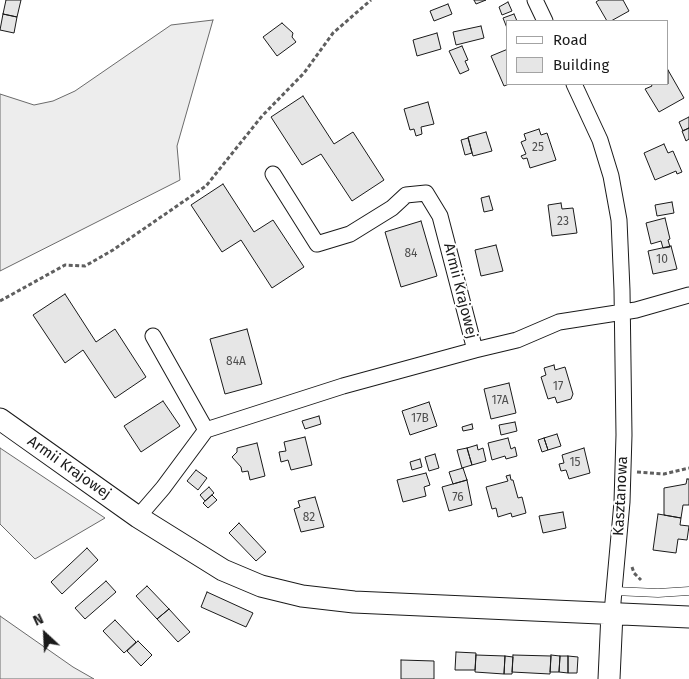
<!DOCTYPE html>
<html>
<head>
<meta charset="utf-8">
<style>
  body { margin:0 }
  #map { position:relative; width:689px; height:679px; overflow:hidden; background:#fff; font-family:"Fira Sans",sans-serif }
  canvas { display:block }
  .legend { position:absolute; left:506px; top:20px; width:162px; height:65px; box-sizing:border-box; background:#fff; border:1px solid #a3a3a3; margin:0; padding:6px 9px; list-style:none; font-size:15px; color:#1a1a1a }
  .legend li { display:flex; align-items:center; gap:10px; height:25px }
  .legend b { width:25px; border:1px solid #a3a3a3 }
  .north { position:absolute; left:20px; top:609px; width:50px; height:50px; -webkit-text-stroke:4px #fff; paint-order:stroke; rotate:335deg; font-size:14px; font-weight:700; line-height:20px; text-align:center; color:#1a1a1a }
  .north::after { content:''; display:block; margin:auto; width:18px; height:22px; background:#1a1a1a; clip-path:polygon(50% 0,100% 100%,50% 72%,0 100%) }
</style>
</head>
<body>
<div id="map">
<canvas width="689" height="679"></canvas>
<ul class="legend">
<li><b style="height:6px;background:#fff"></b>Road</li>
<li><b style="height:14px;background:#e6e6e6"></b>Building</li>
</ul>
<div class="north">N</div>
</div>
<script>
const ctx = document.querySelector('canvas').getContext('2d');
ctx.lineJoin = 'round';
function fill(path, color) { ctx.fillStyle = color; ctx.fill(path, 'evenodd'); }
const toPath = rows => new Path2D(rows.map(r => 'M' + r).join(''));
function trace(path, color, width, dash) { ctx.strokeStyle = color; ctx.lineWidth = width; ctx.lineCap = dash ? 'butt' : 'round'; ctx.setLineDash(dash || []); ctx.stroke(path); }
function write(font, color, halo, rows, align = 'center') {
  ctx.font = font + ' "Fira Sans",sans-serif'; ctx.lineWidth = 4; ctx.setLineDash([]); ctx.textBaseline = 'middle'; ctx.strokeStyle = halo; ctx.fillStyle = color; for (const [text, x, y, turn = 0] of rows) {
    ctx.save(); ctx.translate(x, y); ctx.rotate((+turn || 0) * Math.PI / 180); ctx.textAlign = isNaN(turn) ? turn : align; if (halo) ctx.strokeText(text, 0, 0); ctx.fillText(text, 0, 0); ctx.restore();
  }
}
const built = toPath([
  [213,20,177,146,180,180,0,271,0,94,34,105,53,101,75,91,171,25,213,20],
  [0,448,105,518,35,559,0,524,0,448],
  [0,616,73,667,94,679,0,679,0,616]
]);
fill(built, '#ededed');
trace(built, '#6a6a6a', 1);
const building = toPath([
  [6,0,21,0,17,17,3,14,6,0],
  [474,0,486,0,476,4,474,0],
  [599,0,623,0,629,11,611,21,607,21,596,2,599,0],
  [508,2,512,11,502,15,499,7,508,2],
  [448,4,452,14,434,21,430,11,448,4],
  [3,14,17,17,14,33,0,30,3,14],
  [514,14,517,21,508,21,507,28,503,18,514,14],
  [282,23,293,33,292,37,296,42,277,56,263,37,282,23],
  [481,26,484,38,456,45,453,32,481,26],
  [437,33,441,49,417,56,413,40,437,33],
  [462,46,468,60,465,61,469,70,460,74,449,51,462,46],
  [508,49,509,84,504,86,491,56,508,49],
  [668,70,684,98,659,112,645,89,652,86,651,84,668,84,668,70],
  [303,96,334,144,353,132,384,180,352,201,321,154,302,165,271,117,303,96],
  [428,102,434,124,421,127,422,134,416,136,414,129,410,130,404,109,428,102],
  [689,117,689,128,683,131,679,122,689,117],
  [689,128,689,139,686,141,682,131,689,128],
  [539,129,541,135,547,133,556,160,530,168,527,158,523,159,521,156,526,154,521,142,526,140,524,134,539,129],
  [486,132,492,151,473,156,468,137,486,132],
  [468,138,472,153,465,155,461,140,468,138],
  [664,144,668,153,673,151,682,172,677,174,676,171,655,180,644,153,664,144],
  [223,184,254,232,273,220,304,267,272,288,241,240,222,252,191,205,223,184],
  [489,196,493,210,484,212,481,198,489,196],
  [672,202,674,213,657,216,655,205,672,202],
  [561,203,562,209,573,208,577,233,552,236,548,205,561,203],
  [665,218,670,239,668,240,670,247,663,248,661,241,651,244,646,223,665,218],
  [421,221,437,276,401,287,385,232,421,221],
  [496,245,503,271,481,276,475,250,496,245],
  [671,246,677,269,653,274,648,251,671,246],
  [65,294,96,342,115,329,146,377,115,398,83,350,65,363,33,315,65,294],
  [247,329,262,384,225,394,210,339,247,329],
  [554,365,555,370,565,367,573,394,571,399,557,403,555,397,548,399,541,377,546,375,544,368,554,365],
  [509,383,516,413,491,419,484,389,509,383],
  [163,401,180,426,141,452,124,426,163,401],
  [429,402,437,426,410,435,402,411,429,402],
  [319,416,321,424,305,429,302,421,319,416],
  [515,422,517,431,501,435,499,425,515,422],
  [472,424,473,429,463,431,462,427,472,424],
  [557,434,561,446,548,450,544,438,557,434],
  [305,437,312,465,291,470,288,460,281,462,279,452,286,451,284,442,305,437],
  [508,438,511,449,515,447,517,456,506,459,505,456,492,460,488,443,508,438],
  [544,438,548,450,542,452,538,440,544,438],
  [257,443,265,476,250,480,248,471,242,472,241,467,232,457,237,452,237,448,257,443],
  [477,445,478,450,483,448,486,461,472,465,467,448,477,445],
  [467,448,472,465,462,468,457,450,467,448],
  [584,448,590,473,569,479,566,470,561,471,559,464,564,463,562,455,584,448],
  [435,454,439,468,429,471,425,457,435,454],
  [420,459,422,467,412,470,410,462,420,459],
  [463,468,467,480,453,484,449,472,463,468],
  [196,470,207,478,198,490,187,481,196,470],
  [426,473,430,485,424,487,426,496,403,502,397,480,426,473],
  [510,475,511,480,513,480,518,498,522,497,526,513,512,517,511,513,498,517,496,508,492,509,486,487,508,481,506,476,510,475],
  [687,479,689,479,689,505,683,505,681,518,664,515,664,488,686,484,687,479],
  [467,480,472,505,449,511,442,487,467,480],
  [209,487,214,493,205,501,200,495,209,487],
  [212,495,217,500,208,508,203,503,212,495],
  [315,497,324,527,301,532,294,509,300,507,298,501,315,497],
  [563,512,566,528,543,533,539,516,563,512],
  [658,514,681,518,680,525,689,526,687,540,678,539,676,553,653,550,658,514],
  [239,523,266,552,256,561,229,533,239,523],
  [87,548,98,560,62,594,51,582,87,548],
  [106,581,116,592,85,619,75,608,106,581],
  [147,586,169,609,157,619,136,596,147,586],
  [207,592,253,613,246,627,201,607,207,592],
  [169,609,190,632,178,642,157,619,169,609],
  [115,620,136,642,124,653,103,631,115,620],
  [138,641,152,655,141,666,127,651,138,641],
  [456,652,476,653,475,670,455,670,456,652],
  [476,655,505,656,504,674,475,672,476,655],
  [513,655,551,656,550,674,512,672,513,655],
  [551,655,560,656,559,672,550,672,551,655],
  [505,656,513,657,512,674,504,674,505,656],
  [560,656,568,656,568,673,559,672,560,656],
  [568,656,578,657,577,673,568,673,568,656],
  [401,660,434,661,434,679,401,679,401,660]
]);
fill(building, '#e6e6e6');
trace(building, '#1a1a1a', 1);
const lane = toPath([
  [614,591,658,593,689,591]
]);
const street = toPath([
  [535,0,545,21],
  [574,84,600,140,611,176,619,220,622,290,624,435,622,502,612,613],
  [273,174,317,244,350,234,392,208,406,195,426,193,440,216,475,350],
  [153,336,206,430],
  [138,517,163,488,206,430,343,386,475,350,517,340,559,322,636,310,689,295]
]);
const secondary = toPath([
  [0,419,138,517,223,570,261,586,302,596,354,602,689,617],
  [609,679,612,613]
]);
trace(lane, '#1a1a1a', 9);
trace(street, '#1a1a1a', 17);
trace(secondary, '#1a1a1a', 23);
trace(toPath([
  [0,301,65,265,85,266,113,250,206,186,262,116,304,73,333,33,371,0],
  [637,472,664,474,689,468],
  [632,567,634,573,641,580]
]), '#5f5f5f', 3, [4, 2.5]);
trace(lane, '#fff', 8);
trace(street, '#fff', 15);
trace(secondary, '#fff', 21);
write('12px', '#4d4d4d', null, [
  ["25",538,148],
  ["23",563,222],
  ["84",411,254],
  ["10",662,260],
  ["84A",236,362],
  ["17",558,387],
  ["17A",500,401],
  ["17B",420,419],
  ["15",575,463],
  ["76",458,498],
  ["82",309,518]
]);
write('15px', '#1a1a1a', '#fff', [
  ["Armii Krajowej",460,291,76],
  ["Armii Krajowej",69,468,35],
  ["Kasztanowa",621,496,-87]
]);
</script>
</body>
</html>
